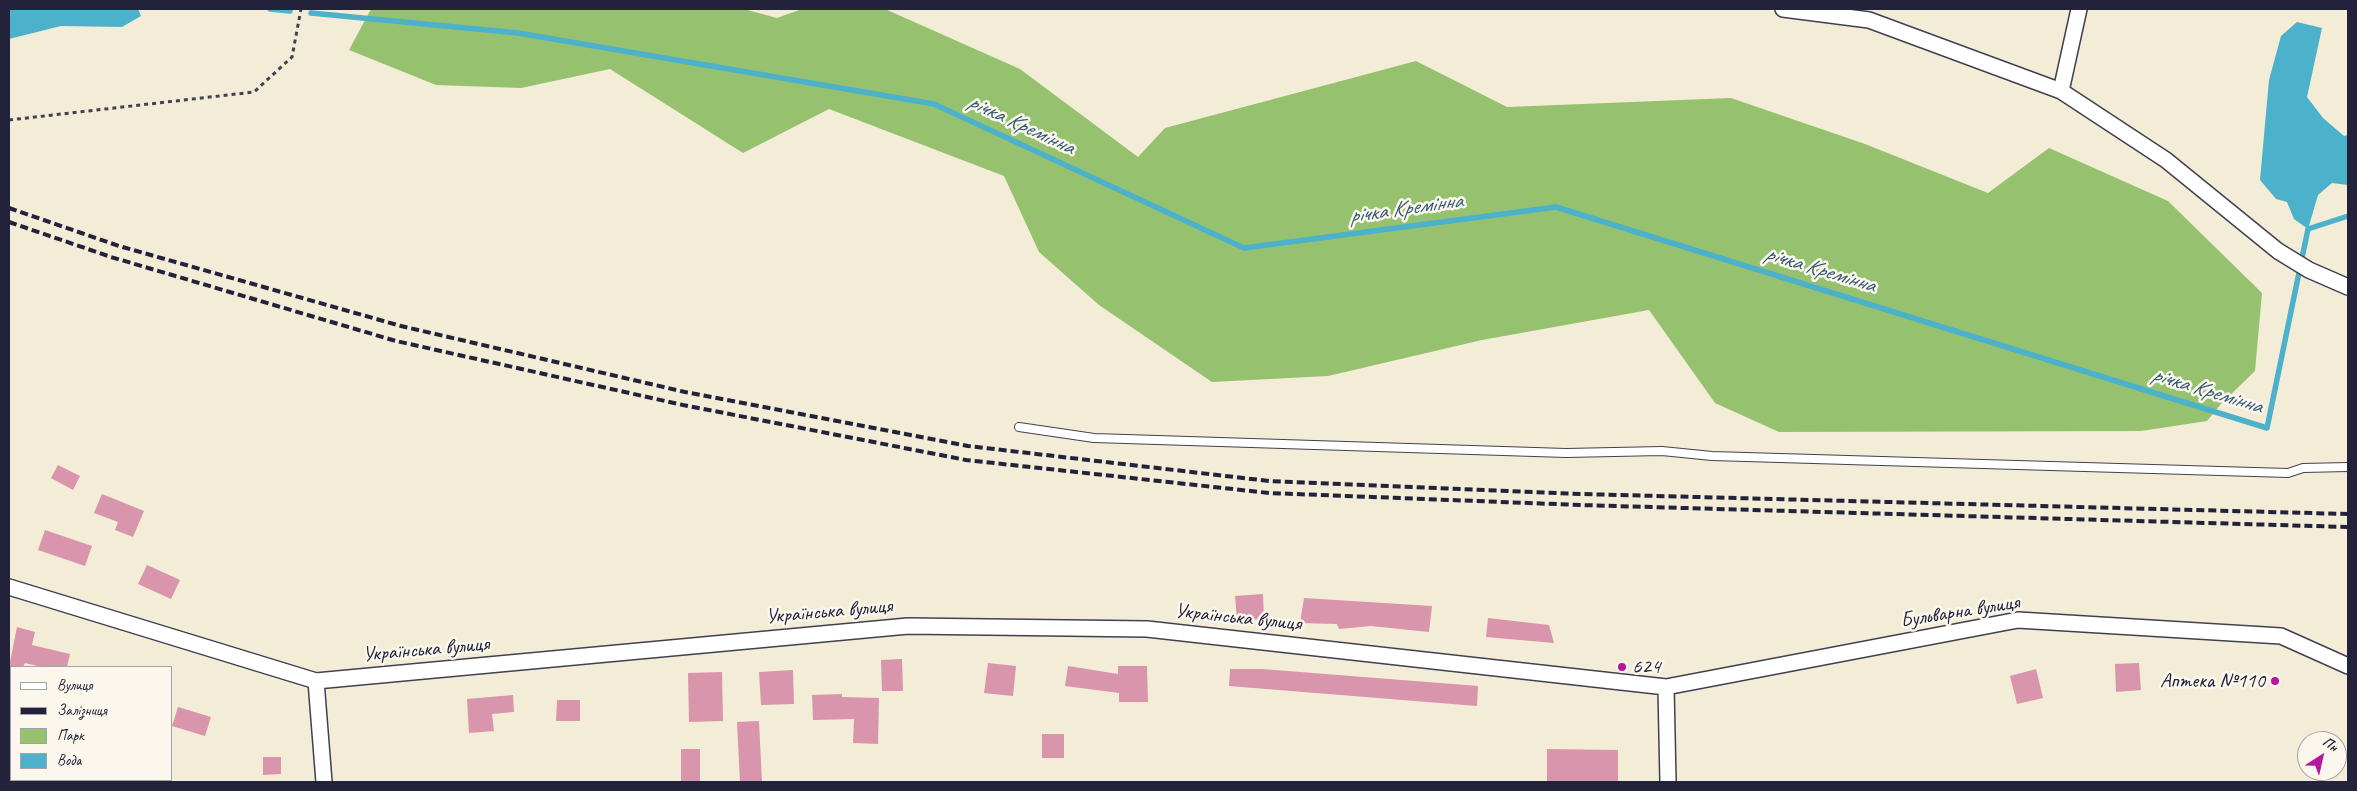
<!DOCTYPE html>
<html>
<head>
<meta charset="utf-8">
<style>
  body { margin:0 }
  #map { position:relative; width:2357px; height:791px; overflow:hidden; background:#f3ecd6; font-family:Caveat,sans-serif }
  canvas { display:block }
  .frame { position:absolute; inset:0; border:10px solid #22223b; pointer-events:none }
  .legend { position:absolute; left:10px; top:666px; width:162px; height:115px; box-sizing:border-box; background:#fbf7ec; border:1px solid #a4a2a5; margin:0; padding:6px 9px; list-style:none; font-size:15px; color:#22223b }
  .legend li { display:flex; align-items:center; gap:10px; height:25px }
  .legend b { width:25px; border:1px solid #a4a2a5 }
  .north { position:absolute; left:2297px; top:731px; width:50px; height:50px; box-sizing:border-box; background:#fbf7ec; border:1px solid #a4a2a5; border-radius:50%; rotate:35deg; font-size:14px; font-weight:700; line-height:20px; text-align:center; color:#22223b }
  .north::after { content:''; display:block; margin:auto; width:18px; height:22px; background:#b5179e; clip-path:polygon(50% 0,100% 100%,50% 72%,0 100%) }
</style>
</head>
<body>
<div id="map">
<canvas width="2357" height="791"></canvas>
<div class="frame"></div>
<ul class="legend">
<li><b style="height:6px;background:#fff"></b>Вулиця</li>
<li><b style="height:6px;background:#22223b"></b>Залізниця</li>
<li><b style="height:14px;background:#96c26f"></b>Парк</li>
<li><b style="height:14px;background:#4cb1cb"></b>Вода</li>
</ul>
<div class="north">Пн</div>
</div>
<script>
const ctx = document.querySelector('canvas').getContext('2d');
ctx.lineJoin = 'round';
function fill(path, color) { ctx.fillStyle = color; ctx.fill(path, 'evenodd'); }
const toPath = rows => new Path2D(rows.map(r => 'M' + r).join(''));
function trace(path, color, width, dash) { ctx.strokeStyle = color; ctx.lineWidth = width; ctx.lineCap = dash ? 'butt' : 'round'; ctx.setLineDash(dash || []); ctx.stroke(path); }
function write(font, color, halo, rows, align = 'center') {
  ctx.font = font + ' Caveat,sans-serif'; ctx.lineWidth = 5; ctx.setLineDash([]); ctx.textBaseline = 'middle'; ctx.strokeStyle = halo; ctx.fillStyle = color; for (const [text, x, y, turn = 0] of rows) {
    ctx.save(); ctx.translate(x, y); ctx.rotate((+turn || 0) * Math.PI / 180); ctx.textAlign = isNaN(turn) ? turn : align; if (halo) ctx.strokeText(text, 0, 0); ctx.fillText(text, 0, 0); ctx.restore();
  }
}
fill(toPath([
  [371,9,744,9,777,18,802,9,885,9,1020,69,1138,157,1165,128,1416,61,1507,107,1731,98,1865,144,1988,193,2049,148,2168,201,2262,293,2255,371,2221,404,2207,421,2141,431,1779,432,1715,403,1649,310,1482,340,1328,376,1212,382,1099,305,1039,252,1004,176,829,109,743,153,610,69,521,88,436,85,349,50]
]), '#96c26f');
fill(toPath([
  [9,9,138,9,141,16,122,27,61,26,9,39],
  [2297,22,2322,28,2307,97,2323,118,2344,136,2348,135,2348,185,2332,183,2318,195,2308,229,2294,219,2287,202,2276,199,2260,180,2269,80,2281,36]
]), '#4cb1cb');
trace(toPath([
  [270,9,290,11],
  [311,13,518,33,934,104,1244,248,1556,207,2267,428,2308,229,2348,216]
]), '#4cb1cb', 5.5);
fill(toPath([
  [58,465,80,476,73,490,51,478],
  [102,494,144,511,133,537,115,530,118,522,94,513],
  [45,530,92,546,85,566,38,550],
  [147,565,180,580,171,599,138,584],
  [1263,594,1264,619,1237,620,1235,596],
  [1304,598,1432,606,1429,632,1371,626,1339,629,1337,624,1300,623],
  [1488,618,1549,625,1554,643,1486,637],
  [17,627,35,632,32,645,70,654,67,667,42,667,25,663,23,667,9,667],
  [902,659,903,691,882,691,881,660],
  [988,663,1016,666,1013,696,984,693],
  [2139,663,2141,690,2116,692,2115,664],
  [1068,666,1118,674,1118,666,1147,666,1148,702,1119,702,1119,693,1065,686],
  [1230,669,1262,669,1478,686,1477,706,1229,686],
  [2036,669,2043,698,2017,704,2010,676],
  [793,670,794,704,761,705,759,672],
  [722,672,723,721,689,722,688,673],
  [842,694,842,697,879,698,878,744,853,743,854,719,813,720,812,695],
  [513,695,514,712,492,714,494,731,469,733,467,699],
  [557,700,580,700,580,721,556,721],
  [178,707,211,717,205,736,172,726],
  [759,721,762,782,740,782,737,722],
  [1042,734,1064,734,1064,758,1042,758],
  [681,749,700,749,700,782,681,782],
  [1547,749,1618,750,1618,782,1547,782],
  [263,757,281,757,281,774,263,775]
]), '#d895ac');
const service = toPath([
  [1019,427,1094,438,1566,453,1662,451,1712,456,2288,473,2303,468,2348,467]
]);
const minor = toPath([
  [1783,9,1869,20,2061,91,2166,160,2278,251,2309,270,2348,287],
  [2061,91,2079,9],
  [9,587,316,681,908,626,1147,629,1666,687,2018,620,2281,636,2348,666],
  [316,681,324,782],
  [1666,687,1668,782]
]);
trace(service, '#414052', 10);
trace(minor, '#414052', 18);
trace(toPath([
  [9,120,254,92,292,57,301,9]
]), '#414052', 3, [4, 4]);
trace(service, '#fff', 8);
trace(minor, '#fff', 15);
trace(toPath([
  [9,208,119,246,401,326,685,392,968,446,1269,481,1581,494,2348,514],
  [9,222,111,257,396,341,683,405,966,460,1269,493,1580,505,2348,527]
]), '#22223b', 4, [8, 4]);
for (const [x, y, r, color] of [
  [1622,667,5,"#b5179e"],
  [2275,681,5,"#b5179e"]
]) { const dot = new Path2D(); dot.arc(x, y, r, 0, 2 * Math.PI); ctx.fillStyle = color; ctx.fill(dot); trace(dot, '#fbf7ec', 2); }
write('21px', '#22223b', '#fbf7ec', [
  ["Українська вулиця",829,612,-5],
  ["Бульварна вулиця",1960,612,-9],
  ["Українська вулиця",1238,618,6],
  ["Українська вулиця",426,650,-5]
]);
write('21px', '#22223b', '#fbf7ec', [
  ["624",1632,667],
  ["Аптека №110",2265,681,"right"]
], 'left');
write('italic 22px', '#335b75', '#fbf7ec', [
  ["річка Кремінна",1021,125,25],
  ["річка Кремінна",1406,209,-8],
  ["річка Кремінна",1820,270,17],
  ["річка Кремінна",2207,391,17]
]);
</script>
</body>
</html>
